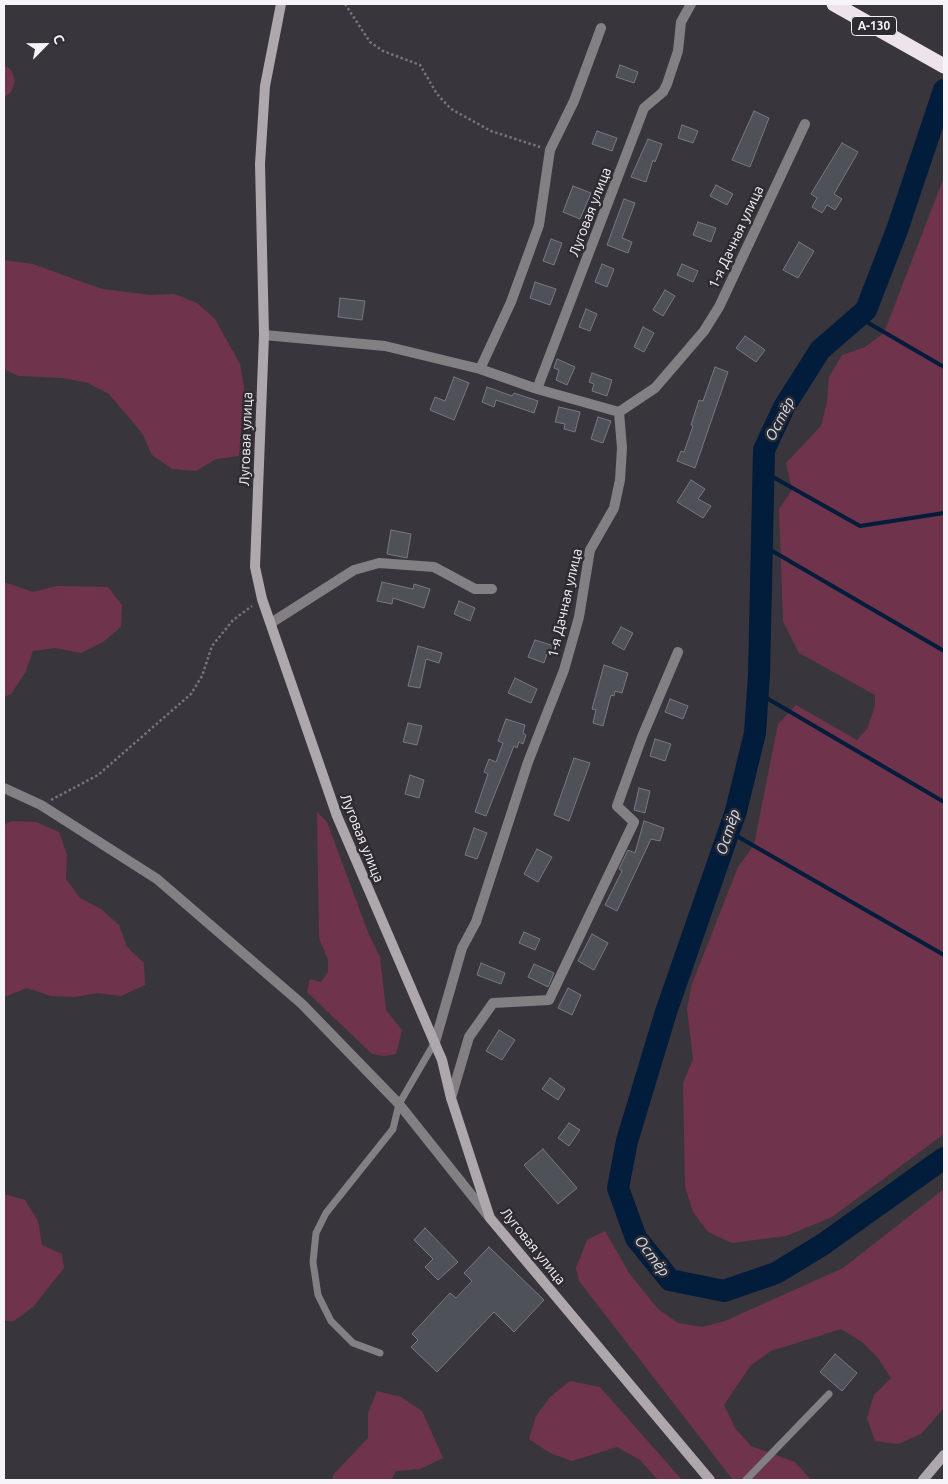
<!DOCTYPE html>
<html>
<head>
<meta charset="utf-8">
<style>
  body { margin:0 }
  #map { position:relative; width:948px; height:1484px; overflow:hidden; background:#39353d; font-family:Ubuntu,sans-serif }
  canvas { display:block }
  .frame { position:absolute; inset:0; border:5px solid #f6f4f8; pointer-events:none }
  .north { position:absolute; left:20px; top:20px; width:50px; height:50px; -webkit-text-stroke:4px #2e2b32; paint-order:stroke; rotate:67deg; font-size:14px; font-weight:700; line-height:20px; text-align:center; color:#f6f4f8 }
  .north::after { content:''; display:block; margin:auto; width:18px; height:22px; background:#f6f4f8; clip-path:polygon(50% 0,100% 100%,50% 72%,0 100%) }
</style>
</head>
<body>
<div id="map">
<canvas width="948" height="1484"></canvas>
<div class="frame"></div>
<div class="north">С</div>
</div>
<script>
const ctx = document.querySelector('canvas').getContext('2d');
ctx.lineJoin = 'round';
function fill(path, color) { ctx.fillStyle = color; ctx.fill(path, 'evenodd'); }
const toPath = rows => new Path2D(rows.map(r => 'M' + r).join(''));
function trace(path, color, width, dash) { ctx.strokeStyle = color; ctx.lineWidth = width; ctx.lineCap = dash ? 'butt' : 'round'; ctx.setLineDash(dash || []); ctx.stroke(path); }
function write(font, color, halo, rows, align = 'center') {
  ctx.font = font + ' Ubuntu,sans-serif'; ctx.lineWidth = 5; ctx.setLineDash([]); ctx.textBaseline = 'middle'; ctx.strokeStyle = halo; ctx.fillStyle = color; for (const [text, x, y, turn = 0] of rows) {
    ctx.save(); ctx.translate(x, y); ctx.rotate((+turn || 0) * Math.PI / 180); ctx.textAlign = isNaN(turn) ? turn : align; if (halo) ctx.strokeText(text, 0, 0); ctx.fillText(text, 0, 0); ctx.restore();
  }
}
fill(toPath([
  [4,65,11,70,15,81,11,92,4,98],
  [944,177,944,1134,832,1217,786,1236,732,1243,708,1232,693,1212,685,1186,683,1083,693,1059,687,1009,692,984,738,867,754,845,778,724,796,705,857,740,867,729,875,706,875,695,799,653,783,621,779,509,792,490,786,463,821,426,827,402,829,377,842,355,865,347,884,333],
  [4,260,33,264,102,289,151,295,174,294,197,303,215,319,240,364,244,387,239,456,216,459,196,471,172,469,152,455,142,433,109,394,88,383,63,378,18,376,4,369],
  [4,582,33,592,57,586,108,587,122,605,121,627,103,642,81,653,55,648,33,651,25,673,11,694,4,697],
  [317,812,327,822,369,935,380,957,386,1010,402,1030,396,1054,384,1056,372,1054,307,992,310,979,321,982,328,972,328,960,319,938],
  [12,821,36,822,59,832,67,855,66,879,80,898,101,909,119,925,127,947,144,963,145,985,121,996,98,993,75,997,51,996,27,988,4,997,4,825],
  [944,1189,944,1408,921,1434,898,1444,875,1441,867,1418,874,1395,891,1378,878,1358,862,1342,841,1329,771,1351,751,1365,724,1405,735,1428,751,1446,795,1462,811,1480,733,1480,579,1281,576,1268,587,1240,605,1231,629,1273,658,1309,678,1323,702,1327,725,1321,843,1268],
  [4,1194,25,1200,38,1221,42,1245,62,1254,64,1268,33,1307,14,1321,4,1321],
  [570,1381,600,1387,682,1480,658,1480,640,1460,617,1447,572,1461,550,1453,529,1439,536,1416,550,1397],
  [377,1391,401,1397,422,1411,443,1458,420,1469,396,1471,391,1480,333,1480,333,1475,368,1438,368,1413]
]), '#6f344b');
trace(toPath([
  [858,317,944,367],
  [764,472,860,526,944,513],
  [762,545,944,651],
  [758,693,944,802],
  [728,831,944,955]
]), '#021c3b', 4);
trace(toPath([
  [944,90,897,230,866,310,820,350,784,407,764,450,759,674,755,733,736,811,666,1012,627,1141,618,1188,636,1238,670,1280,724,1291,776,1273,822,1245,944,1158]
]), '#021c3b', 22);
const building = toPath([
  [620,65,638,72,634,83,616,77,620,65],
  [754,111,769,118,750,167,732,160,754,111],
  [682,125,698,131,693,143,678,138,682,125],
  [597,131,617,138,612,151,592,144,597,131],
  [648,139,662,144,655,162,653,160,646,182,631,177,648,139],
  [842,143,858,152,834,194,842,199,835,210,827,205,822,213,812,207,817,198,811,194,842,143],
  [716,185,733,194,727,205,710,196,716,185],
  [573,186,591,193,580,219,563,212,573,186],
  [624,199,635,203,622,238,632,242,628,253,607,245,624,199],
  [698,222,716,228,711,242,693,235,698,222],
  [551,239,562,243,554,265,543,261,551,239],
  [799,242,814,251,798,278,783,270,799,242],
  [602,264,614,269,607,287,595,282,602,264],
  [682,264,698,271,693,282,677,275,682,264],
  [535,282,556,289,550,305,530,298,535,282],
  [665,290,675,296,663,316,653,310,665,290],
  [340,298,365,301,362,320,338,317,340,298],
  [586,309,597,314,590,331,579,327,586,309],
  [643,327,654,333,644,352,634,347,643,327],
  [745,336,765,350,756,362,736,348,745,336],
  [557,359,575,367,567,385,556,380,559,370,554,368,557,359],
  [715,367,728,372,695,468,677,461,681,451,684,452,693,426,691,425,699,400,703,401,715,367],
  [592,373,612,380,607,396,592,391,594,384,589,382,592,373],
  [454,377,469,383,454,420,430,410,435,397,445,401,454,377],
  [487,387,512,396,514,393,538,401,534,413,496,400,494,407,482,402,487,387],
  [559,407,580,412,575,432,564,429,565,424,555,422,559,407],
  [598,417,611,421,603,443,591,439,598,417],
  [691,480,705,489,698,499,711,506,703,518,677,502,691,480],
  [391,530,411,534,407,558,387,554,391,530],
  [382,582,413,589,414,584,430,589,424,608,393,598,392,604,377,601,382,582],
  [459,601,475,608,470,621,454,614,459,601],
  [621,627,633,633,624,650,612,643,621,627],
  [535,640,554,646,550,656,547,654,544,663,528,657,535,640],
  [418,646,442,653,439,663,426,659,420,688,408,686,418,646],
  [604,665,628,673,622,693,615,691,614,696,611,695,603,726,593,723,596,710,592,709,604,665],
  [515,678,537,689,531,703,508,693,515,678],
  [670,699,688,706,683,719,665,712,670,699],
  [506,719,525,725,523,733,526,735,523,744,519,742,517,748,514,746,486,816,475,812,488,774,484,772,489,759,496,762,503,743,498,741,506,719],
  [408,723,422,726,417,745,403,742,408,723],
  [655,739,671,744,665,761,650,756,655,739],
  [574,758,590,763,569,821,554,815,574,758],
  [410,775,424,780,419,798,405,794,410,775],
  [639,788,650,791,645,813,634,810,639,788],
  [644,821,664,828,660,841,651,839,617,911,605,905,622,871,619,869,628,850,635,853,644,821],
  [474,828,487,833,477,859,465,855,474,828],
  [537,849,552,857,538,882,524,874,537,849],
  [524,932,540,939,535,950,519,943,524,932],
  [592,934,608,943,594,970,578,961,592,934],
  [481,963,505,973,501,984,477,975,481,963],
  [534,964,554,973,548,987,528,977,534,964],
  [568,988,581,995,572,1015,558,1008,568,988],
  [499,1030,515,1040,502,1060,486,1051,499,1030],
  [550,1078,565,1089,558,1100,542,1089,550,1078],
  [569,1123,580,1130,569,1146,558,1138,569,1123],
  [543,1149,577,1188,558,1204,524,1165,543,1149],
  [425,1228,458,1262,438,1280,425,1267,433,1259,414,1240,425,1228],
  [489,1247,544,1300,514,1332,494,1312,437,1372,411,1347,418,1340,412,1334,450,1293,456,1298,472,1281,464,1273,489,1247],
  [835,1354,857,1373,842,1391,820,1372,835,1354]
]);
fill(building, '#4f5159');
trace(building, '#777881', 1);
trace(toPath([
  [345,4,370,42,383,51,420,65,437,94,451,109,491,131,540,147],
  [51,800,98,775,191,694,202,676,212,646,233,620,252,606]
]), '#77737a', 2.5, [2.5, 2.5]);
trace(toPath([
  [380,1353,353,1343,331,1321,318,1295,313,1262,316,1233,326,1213,393,1129,399,1104,435,1042],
  [746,1480,829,1394]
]), '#838083', 7);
trace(toPath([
  [264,335,385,346,480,369,537,389,619,412],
  [480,369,511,302,539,225,550,150,574,101,601,28],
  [537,389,644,108,663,92,667,84,678,51,681,22,691,4],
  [619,412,655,388,704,331,719,307,805,124],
  [271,623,354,570,379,563,434,567,475,589,492,589],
  [4,788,41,805,157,879,302,1004,399,1104,489,1217],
  [435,1042,462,948,476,922,528,762,564,670,579,617,590,550,614,508,620,480,622,448,619,412],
  [451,1098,469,1037,493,1003,549,1000,634,822,617,806,642,737,678,652]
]), '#838083', 10);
trace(toPath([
  [281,4,265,86,260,164,264,335,255,567,262,599,337,816,442,1060,451,1098,490,1218,710,1480],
  [923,1480,944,1455]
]), '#aea8ad', 10);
trace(toPath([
  [834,4,944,66]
]), '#ede4eb', 15);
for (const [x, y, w] of [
  [874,26,45]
]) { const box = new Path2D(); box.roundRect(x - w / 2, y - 9.5, w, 19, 4); ctx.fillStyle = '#2e2b32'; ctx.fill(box); trace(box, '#f6f4f8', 1); }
write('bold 12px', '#f6f4f8', null, [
  ["А-130",874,26]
]);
write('14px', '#f6f4f8', '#2e2b32', [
  ["Луговая улица",590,212,-69],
  ["1-я Дачная улица",736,237,-65],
  ["Луговая улица",246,439,-88],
  ["1-я Дачная улица",565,603,-77],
  ["Луговая улица",362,838,68],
  ["Луговая улица",533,1246,51]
]);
write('italic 15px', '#d3e1f3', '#2e2b32', [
  ["Остёр",780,419,-63],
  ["Остёр",728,832,-72],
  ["Остёр",652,1256,53]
]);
</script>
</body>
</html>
